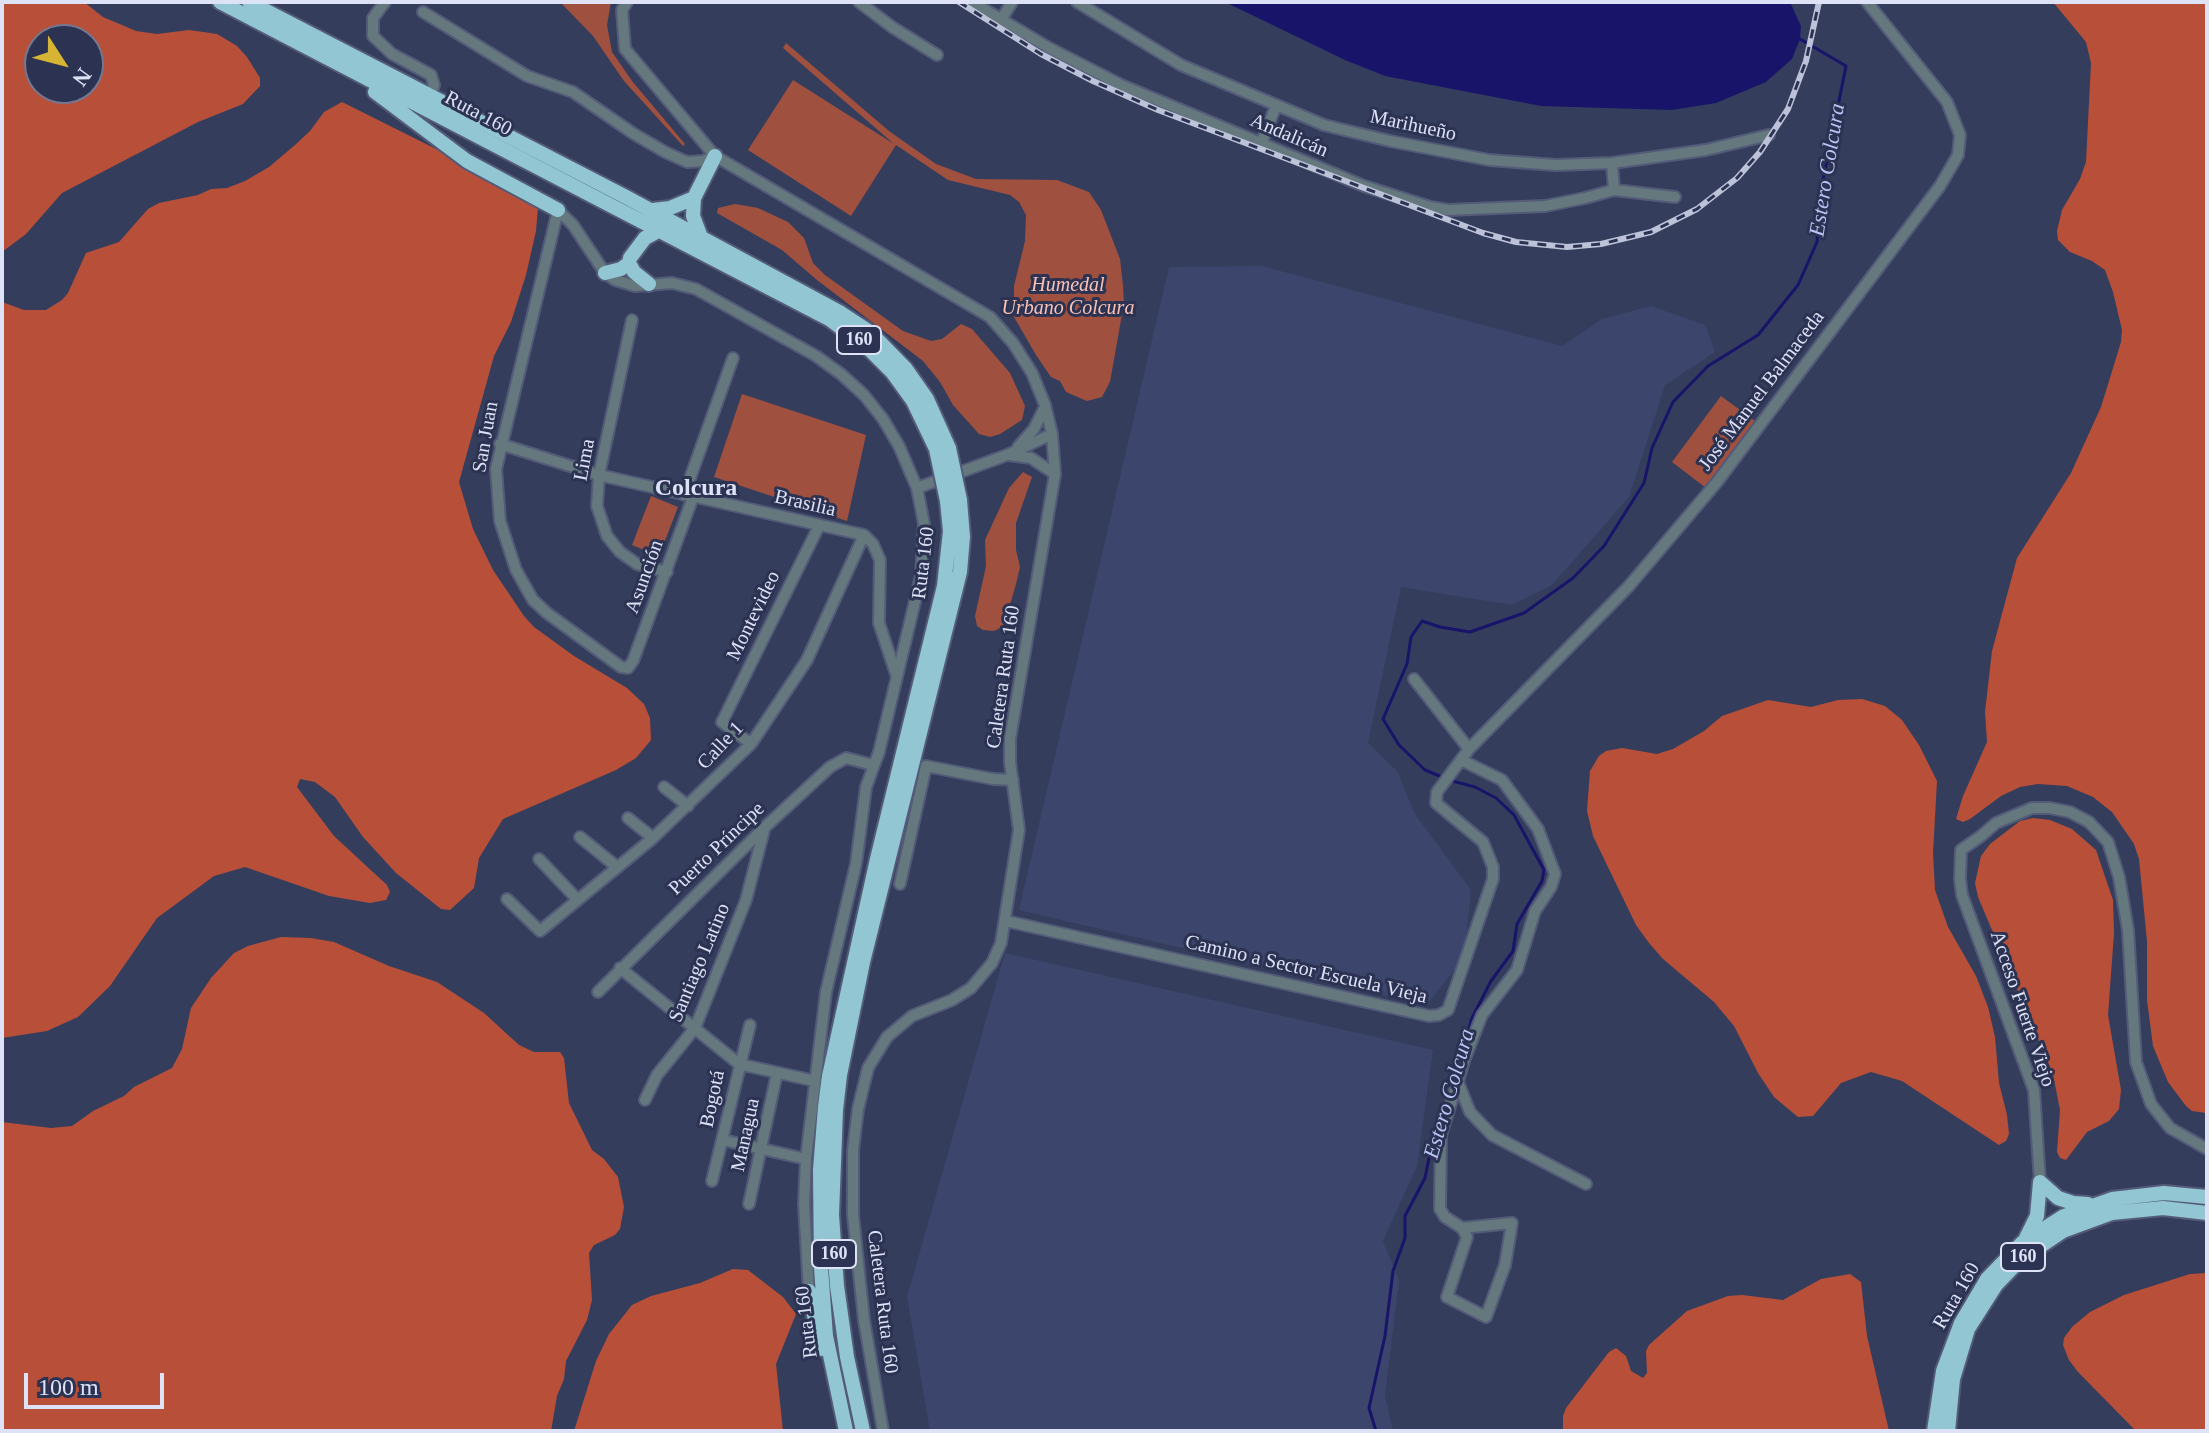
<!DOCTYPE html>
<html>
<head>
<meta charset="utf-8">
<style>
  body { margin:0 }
  #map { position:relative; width:2209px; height:1433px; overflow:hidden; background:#353d5d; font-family:Georgia,serif }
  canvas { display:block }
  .frame { position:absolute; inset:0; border:4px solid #dde2f6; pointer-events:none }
  .north { position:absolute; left:24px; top:24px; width:80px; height:80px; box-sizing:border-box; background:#2b3252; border:2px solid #727894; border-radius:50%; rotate:126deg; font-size:22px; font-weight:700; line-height:32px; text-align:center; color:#dde2f6 }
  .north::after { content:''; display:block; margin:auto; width:28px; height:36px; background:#d6b534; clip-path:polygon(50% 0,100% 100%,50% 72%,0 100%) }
  .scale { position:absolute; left:24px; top:1373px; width:140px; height:36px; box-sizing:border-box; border:4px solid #dde2f6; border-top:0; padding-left:10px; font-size:24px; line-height:28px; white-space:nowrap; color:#dde2f6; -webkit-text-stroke:6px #2b3252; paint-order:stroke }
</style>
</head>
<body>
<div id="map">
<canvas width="2209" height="1433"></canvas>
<div class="frame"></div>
<div class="north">N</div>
<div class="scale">100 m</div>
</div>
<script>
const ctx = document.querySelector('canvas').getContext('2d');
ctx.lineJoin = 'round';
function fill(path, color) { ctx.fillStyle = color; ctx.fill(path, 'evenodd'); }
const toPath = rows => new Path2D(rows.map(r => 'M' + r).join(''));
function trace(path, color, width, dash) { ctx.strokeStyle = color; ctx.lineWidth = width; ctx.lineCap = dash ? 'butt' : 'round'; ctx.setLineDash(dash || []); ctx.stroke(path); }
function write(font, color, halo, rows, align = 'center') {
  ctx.font = font + ' Georgia,serif'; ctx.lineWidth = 6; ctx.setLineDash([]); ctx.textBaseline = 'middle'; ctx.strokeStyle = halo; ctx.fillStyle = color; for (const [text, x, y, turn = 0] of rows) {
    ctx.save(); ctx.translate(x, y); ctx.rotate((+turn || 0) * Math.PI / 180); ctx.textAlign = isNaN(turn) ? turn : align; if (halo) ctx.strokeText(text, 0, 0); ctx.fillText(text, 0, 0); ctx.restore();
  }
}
fill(toPath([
  [1262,266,1562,346,1602,319,1651,306,1705,325,1715,352,1665,385,1629,497,1552,585,1512,605,1401,587,1368,743,1397,771,1415,814,1471,890,1464,958,1426,1005,1019,910,1169,267],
  [1005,953,1433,1050,1417,1166,1383,1241,1399,1281,1385,1395,1393,1431,930,1431,907,1297]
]), '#3c456c');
fill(toPath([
  [560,2,611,2,607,25,612,52,632,81,685,144,683,146,624,81,593,36],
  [786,43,889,131,936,164,976,179,1057,180,1089,192,1101,210,1120,259,1123,286,1124,303,1110,382,1102,397,1087,401,1066,392,1060,381,1051,377,1036,355,1014,317,1014,286,1025,241,1026,215,1019,202,1010,195,948,180,896,145,851,216,748,150,793,80,894,144,783,48],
  [735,204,758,208,788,222,804,238,813,263,825,275,903,331,931,341,942,339,961,324,972,329,1010,373,1025,406,1022,420,1000,434,990,437,979,434,953,405,940,382,923,361,817,280,782,250,717,213,718,208],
  [742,394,866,435,847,521,714,477],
  [1721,396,1755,421,1706,488,1672,462],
  [1023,472,1032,477,1016,523,1016,550,1020,567,1016,584,1004,626,994,631,983,630,977,626,975,616,986,566,985,540,1009,488],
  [651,496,678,507,659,556,632,545]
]), '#9f503e');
fill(toPath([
  [2,2,84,2,103,17,136,31,157,34,189,30,217,34,237,46,247,57,260,78,260,86,243,104,198,122,62,193,26,234,2,252],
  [88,40,88,88,40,88,40,40],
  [2053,2,2207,2,2206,1113,2192,1111,2186,1106,2168,1082,2153,1046,2147,1000,2147,941,2139,859,2134,844,2112,812,2093,797,2067,786,2038,784,2020,787,2001,796,1970,819,1963,822,1956,819,1963,796,1987,742,1985,712,1992,651,2017,558,2071,473,2101,407,2121,342,2122,330,2113,292,2105,270,2092,261,2070,252,2058,240,2057,231,2062,210,2080,179,2086,162,2091,63,2086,42],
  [342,102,436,149,533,201,538,207,536,231,526,275,511,322,494,356,459,482,473,529,493,570,524,616,534,627,574,656,627,688,644,704,650,718,651,740,636,758,616,770,503,819,479,858,474,888,450,910,441,909,396,873,363,837,335,797,315,782,300,779,297,787,334,836,387,885,390,892,386,900,370,903,329,896,245,867,214,876,157,918,110,986,78,1017,47,1031,2,1038,2,302,24,310,46,310,62,300,68,293,86,253,119,242,148,209,159,203,198,195,211,189,227,188,245,181,269,167,295,145,310,131,324,112],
  [1862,699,1885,706,1902,720,1919,745,1937,781,1933,853,1935,890,1948,927,1976,976,1988,1007,1995,1037,1999,1083,2007,1115,2009,1134,2006,1141,1999,1145,1902,1081,1871,1072,1841,1083,1813,1116,1798,1117,1774,1097,1758,1073,1734,1026,1714,1002,1663,959,1649,943,1636,925,1593,836,1587,811,1590,771,1599,756,1606,751,1622,748,1657,754,1673,749,1704,731,1722,716,1768,700,1811,707,1838,700],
  [2033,818,2050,820,2072,829,2096,850,2113,900,2114,933,2108,1015,2121,1090,2119,1109,2109,1121,2087,1132,2066,1160,2060,1158,2057,1152,2060,1110,2053,1074,1978,897,1975,883,1981,856,1990,844,2020,821],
  [281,937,311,938,334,942,389,966,437,982,484,1013,519,1045,534,1052,560,1052,564,1058,569,1103,592,1150,604,1159,618,1177,624,1207,620,1229,615,1235,594,1245,589,1253,592,1300,587,1320,566,1361,564,1379,557,1396,551,1431,2,1431,2,1122,51,1128,72,1126,93,1111,124,1096,134,1087,172,1068,182,1049,191,1008,211,978,234,953,248,946],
  [733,1269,748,1270,783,1297,796,1314,776,1364,783,1431,574,1431,596,1361,609,1334,632,1305,651,1296,700,1283],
  [2207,1273,2207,1431,2136,1431,2078,1372,2069,1360,2063,1345,2064,1338,2072,1327,2090,1312,2124,1295,2190,1274],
  [1850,1274,1861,1282,1867,1336,1889,1431,1563,1431,1563,1416,1566,1408,1609,1352,1616,1348,1626,1356,1631,1371,1643,1378,1647,1373,1646,1351,1649,1345,1687,1311,1728,1296,1742,1295,1783,1300,1821,1279]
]), '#b85039');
fill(toPath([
  [1225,2,1790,2,1801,26,1800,39,1792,59,1766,82,1716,103,1672,110,1541,106,1385,76,1345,60]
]), '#18146a');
trace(toPath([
  [1442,777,1425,770,1399,745,1383,719,1407,664,1411,637,1422,621,1440,627,1470,632,1524,613,1573,578,1604,546,1644,483,1652,448,1673,402,1708,366,1758,335,1798,285,1817,242,1820,195,1846,66,1800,39],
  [1449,780,1475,787,1496,798,1514,815,1544,870,1542,881,1517,924,1513,951,1491,981,1472,1018,1461,1055],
  [1376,1431,1369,1408,1385,1336,1393,1271,1405,1238,1405,1216,1425,1178,1431,1148,1449,1093]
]), '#18146a', 3);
const minor = toPath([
  [385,2,373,18,373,36,392,54,431,75,434,85,431,96],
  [627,2,622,10,625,49,715,156,990,317,1013,343,1032,373,1045,405,1052,434,1055,474,1010,739,1010,762,1019,830,1001,943,992,963,971,988,952,1000,912,1016,887,1037,868,1068,858,1109,853,1150,853,1215,864,1320,883,1431],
  [859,2,892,27,937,55],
  [972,2,1049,48,1121,85,1364,186,1430,207,1448,210,1545,206,1585,198,1614,190,1612,163],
  [1077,2,1181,65,1324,125,1390,141,1489,160,1556,165,1612,163,1706,150,1769,135],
  [423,12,527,76,573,92,634,134,665,152,687,162,703,161,715,156],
  [1001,20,1012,2],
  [1261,144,1276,106],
  [1614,190,1675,197],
  [632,320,599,475,597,506,607,536,620,552,637,564,667,572],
  [500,444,599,475,864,535,873,544,880,560,879,623,897,677],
  [1018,447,1034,429,1045,407],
  [1009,455,1031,458,1055,474],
  [917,488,1007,455,1052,434],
  [684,495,733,358],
  [693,497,633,661,628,668,621,667,547,613,533,600,516,570,500,521,496,469,558,210,573,225,605,273,615,280,635,286,672,283,696,289,816,356,841,374,864,395,883,419,899,446,917,488,924,524,921,576,879,752,866,787,856,864,826,992,806,1159,804,1204,809,1291],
  [1414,679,1469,749],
  [751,744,722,722,819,526],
  [1461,760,1502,780,1538,829,1555,874,1551,887,1535,911,1517,970,1482,1015,1465,1058,1441,1135,1440,1209,1445,1217,1462,1228,1467,1237,1447,1297,1486,1317,1505,1265,1512,1223,1462,1228],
  [664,787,688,806],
  [628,818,653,838],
  [580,837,617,867],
  [539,859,577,899],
  [900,884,926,766,993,779,1013,780],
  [507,899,540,931,653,838,751,744,807,660,864,535],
  [1006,921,1429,1016,1439,1015,1448,1010,1493,879,1493,867,1483,842,1436,803,1437,792,1469,749,1629,586,1717,482,1940,186,1958,155,1960,135,1947,102,1867,2],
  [620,968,739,1064,815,1081],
  [598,992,764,828,830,767,846,758,873,765],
  [1458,1082,1470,1112,1492,1135,1586,1184],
  [645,1100,657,1075,695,1028,746,900,764,830],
  [723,1140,806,1159],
  [712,1181,750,1025],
  [2040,1182,2034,1090,1962,895,1960,879,1961,850,1981,836,1996,823,2032,808,2050,808,2070,812,2089,822,2108,842,2119,877,2128,930,2136,1062,2151,1104,2170,1128,2207,1149],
  [749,1204,777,1073]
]);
const highway = toPath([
  [220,2,829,319,868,348,892,372,913,401,936,449],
  [249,2,626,197,841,313,870,332,906,369,927,399,949,448],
  [375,92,467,161,558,210],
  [653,210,670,208,694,198],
  [701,237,693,216,694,198,715,156],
  [605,273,621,269,629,263],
  [649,284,634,272,629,263,630,258,645,238,658,231],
  [2040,1182,2058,1198,2073,1203,2088,1204],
  [2026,1238,2037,1216,2040,1182],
  [809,1291,821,1349],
  [846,1431,826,1336,821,1268,820,1170,825,1107,829,1076,877,859,944,586,950,531,947,501],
  [863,1431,847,1357,837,1286,832,1215,836,1110,840,1075,863,962,960,572,963,537,960,500],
  [1934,1431,1943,1371,1961,1323,1987,1279,2022,1243,2064,1216,2112,1199,2164,1193,2207,1197],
  [1948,1431,1953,1379,1968,1329,1996,1285,2020,1260,2063,1231,2112,1213,2163,1208,2207,1213]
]);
trace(minor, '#535b79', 14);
trace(highway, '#535b79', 18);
trace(minor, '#64787d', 10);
trace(highway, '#92c6d2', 14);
const rail = toPath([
  [959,2,1041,54,1093,81,1158,110,1483,233,1516,242,1567,247,1601,244,1651,232,1697,209,1737,178,1760,152,1788,109,1806,61,1819,2]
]);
trace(rail, '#bcc2d8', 6);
trace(rail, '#2b3252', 3, [9]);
const highwayBridge = toPath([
  [949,448,960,500],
  [936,449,947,501]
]);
trace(highwayBridge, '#535b79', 18, []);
trace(highwayBridge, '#92c6d2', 14);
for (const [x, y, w] of [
  [859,340,44],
  [834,1254,44],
  [2023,1257,44]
]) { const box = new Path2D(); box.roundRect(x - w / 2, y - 14, w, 28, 6); ctx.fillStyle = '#2b3252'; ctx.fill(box); trace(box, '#dde2f6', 2); }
write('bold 18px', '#dde2f6', null, [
  ["160",859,340],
  ["160",834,1254],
  ["160",2023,1257]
]);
write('20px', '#dde2f6', '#2b3252', [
  ["Ruta 160",478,114,28],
  ["Marihueño",1413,126,12],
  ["Andalicán",1289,136,23],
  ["José Manuel Balmaceda",1762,391,-53],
  ["San Juan",486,437,-80],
  ["Lima",585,460,-79],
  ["Brasilia",805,504,13],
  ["Ruta 160",924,563,-83],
  ["Asunción",645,577,-70],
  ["Montevideo",754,616,-64],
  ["Caletera Ruta 160",1004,677,-82],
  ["Calle 1",721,746,-47],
  ["Puerto Príncipe",717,849,-44],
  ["Santiago Latino",700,963,-67],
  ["Camino a Sector Escuela Vieja",1306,970,13],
  ["Acceso Fuerte Viejo",2022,1009,71],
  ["Bogotá",713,1099,-78],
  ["Managua",746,1135,-78],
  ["Ruta 160",1957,1296,-60],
  ["Caletera Ruta 160",882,1302,83],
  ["Ruta 160",807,1322,-97]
]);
write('italic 20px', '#fbc2b5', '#2b3252', [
  ["Humedal",1068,286],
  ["Urbano Colcura",1068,309]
]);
write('italic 22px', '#b9c5f5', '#2b3252', [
  ["Estero Colcura",1828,170,-81],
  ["Estero Colcura",1450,1094,-74]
]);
write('bold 24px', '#dde2f6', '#2b3252', [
  ["Colcura",696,489]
]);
</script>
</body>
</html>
